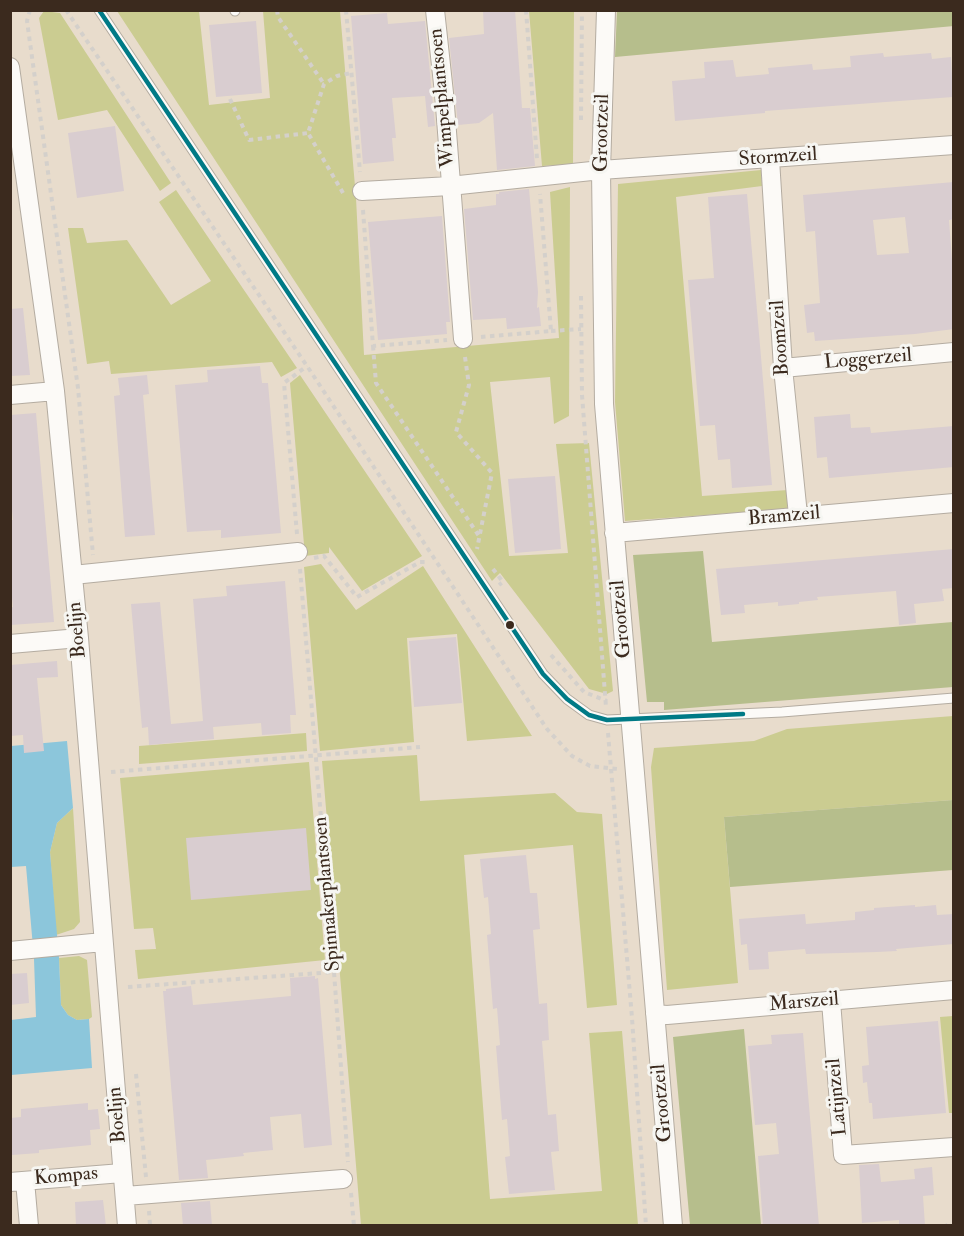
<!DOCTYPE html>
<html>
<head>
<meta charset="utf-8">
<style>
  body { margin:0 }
  #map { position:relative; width:964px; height:1236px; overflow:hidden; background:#e8dccc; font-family:"IM FELL Double Pica",serif }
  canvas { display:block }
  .frame { position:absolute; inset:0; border:12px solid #3b2a1e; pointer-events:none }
</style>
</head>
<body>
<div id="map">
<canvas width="964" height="1236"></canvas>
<div class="frame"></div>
</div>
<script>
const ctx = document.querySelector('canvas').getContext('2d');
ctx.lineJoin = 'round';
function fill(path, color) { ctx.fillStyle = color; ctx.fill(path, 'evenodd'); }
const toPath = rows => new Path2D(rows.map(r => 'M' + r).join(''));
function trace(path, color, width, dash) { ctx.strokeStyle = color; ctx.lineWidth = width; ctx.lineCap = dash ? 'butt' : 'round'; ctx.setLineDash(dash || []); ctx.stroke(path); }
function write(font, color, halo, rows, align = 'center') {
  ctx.font = font + ' "IM FELL Double Pica",serif'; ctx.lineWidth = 6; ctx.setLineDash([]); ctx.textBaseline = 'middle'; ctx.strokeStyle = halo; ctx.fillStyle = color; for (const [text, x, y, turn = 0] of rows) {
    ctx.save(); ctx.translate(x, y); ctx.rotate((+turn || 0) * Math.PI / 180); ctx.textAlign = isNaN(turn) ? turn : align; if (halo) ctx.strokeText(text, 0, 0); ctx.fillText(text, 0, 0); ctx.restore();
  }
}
fill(toPath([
  [44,11,60,13,171,183,160,191,107,110,58,120,39,18],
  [117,11,199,11,209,105,270,98,263,11,340,11,356,198,364,355,559,338,550,192,570,187,569,416,554,424,550,377,490,382,509,556,568,553,556,444,589,443,613,691,607,694,589,689,500,573,492,581],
  [529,11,574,11,573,164,542,166],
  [761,170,762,186,676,197,702,496,788,490,787,509,625,521,615,402,618,184],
  [176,190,297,368,281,377,272,362,111,374,109,361,87,364,68,228,83,228,87,243,127,240,171,305,211,281,159,202],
  [300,375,422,556,362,591,329,547,329,553,305,556,290,383],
  [321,564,356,610,423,566,532,736,467,741,457,634,407,638,414,742,320,751,304,567],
  [953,716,953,800,724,817,738,983,667,990,651,767,654,748,754,741,787,729],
  [306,733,307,751,139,764,139,746],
  [417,755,420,801,555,793,577,812,602,814,617,1005,587,1008,573,845,464,855,490,1199,602,1191,589,1033,622,1031,638,1225,361,1225,322,761],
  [309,762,325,960,138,979,135,950,156,949,153,928,134,929,120,778],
  [73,808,80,922,74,929,56,935,50,852,57,823],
  [79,956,87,960,92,1017,89,1019,77,1020,68,1015,61,1005,59,958],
  [953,1016,954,1113,949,1113,940,1017]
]), '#cbcc91');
fill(toPath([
  [617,11,953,10,954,26,615,57],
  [703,551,712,642,953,622,953,687,664,710,664,702,647,702,633,555],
  [953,800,953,870,730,887,724,817],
  [744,1029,761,1225,690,1225,673,1037]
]), '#b6be8c');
fill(toPath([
  [67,741,73,808,57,823,50,852,59,958,61,1005,68,1015,77,1020,89,1019,92,1068,11,1075,11,1020,36,1017,34,959,26,866,11,867,11,746]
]), '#8cc6db');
fill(toPath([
  [483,10,515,10,522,108,530,108,535,166,497,170,493,113,479,123,458,125,449,38,484,34],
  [387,13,388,24,425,21,435,126,428,127,425,96,392,98,396,138,392,138,394,161,363,164,351,16],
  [256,21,262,93,216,97,209,25],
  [883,53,884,57,931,53,932,59,951,57,953,97,765,111,765,113,675,121,672,81,705,78,704,62,733,60,736,77,769,74,768,68,812,64,813,70,851,67,850,56],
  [115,126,124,191,77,198,68,133],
  [954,182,954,219,949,220,954,286,954,329,915,334,815,341,814,332,807,333,804,305,820,303,815,231,806,232,803,195],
  [905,217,909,253,877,255,873,220],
  [529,189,538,292,537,308,539,307,541,326,507,329,506,318,473,320,464,209,496,205,496,194,499,194,499,192],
  [747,194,772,485,732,488,730,459,718,460,715,425,700,426,688,280,714,278,708,197],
  [442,216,450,322,446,322,447,334,378,340,368,222],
  [23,308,30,375,10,376,10,309],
  [260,366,262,383,268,383,281,533,221,538,221,530,187,532,175,385,208,382,207,370],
  [147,375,149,394,143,395,155,535,125,537,114,396,120,395,118,378],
  [36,413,54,622,10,625,10,608,13,607,10,579,10,520,13,520,10,489,10,415],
  [850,414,851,428,870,427,871,433,954,426,954,467,829,478,827,457,817,458,814,417],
  [555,476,561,549,515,553,508,479],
  [954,549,954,588,942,589,944,601,914,604,916,623,899,625,896,591,817,597,818,600,799,602,799,604,778,606,778,602,744,605,745,613,721,615,716,569],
  [285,581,296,715,290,715,291,733,262,735,261,723,213,727,214,739,149,745,148,727,142,728,131,604,160,602,171,724,203,721,193,599,227,596,226,586],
  [456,637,462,703,414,707,409,641],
  [57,661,58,677,37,678,44,751,24,753,23,735,10,736,10,665],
  [306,828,311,890,191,900,186,838],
  [526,855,530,893,537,893,540,929,533,930,539,1004,547,1003,549,1040,542,1041,548,1115,556,1114,559,1151,551,1152,555,1190,509,1194,505,1157,510,1156,507,1119,502,1120,496,1046,500,1045,497,1008,493,1009,487,935,491,934,488,897,484,898,480,859],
  [915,905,915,907,936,905,937,915,954,914,954,944,896,949,897,951,877,952,806,954,805,949,768,952,769,969,749,970,747,944,741,945,739,919,805,914,806,924,855,920,855,912,874,910,874,908],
  [27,973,29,1003,10,1005,10,974],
  [315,976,315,979,318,978,332,1145,304,1148,301,1114,270,1117,273,1150,243,1153,244,1156,206,1160,208,1178,179,1180,163,991,166,991,166,989,191,986,193,1005,259,999,291,996,290,978],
  [938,1021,946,1113,873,1119,872,1103,869,1103,867,1082,863,1083,862,1066,869,1065,866,1027],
  [803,1033,819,1226,763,1226,758,1156,779,1154,776,1123,755,1125,748,1046,772,1044,771,1035],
  [88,1103,88,1110,98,1109,100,1129,90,1130,91,1145,39,1150,39,1153,12,1155,10,1118,21,1117,21,1109],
  [879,1164,881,1182,915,1179,914,1169,932,1167,934,1195,923,1196,925,1226,899,1226,899,1220,862,1223,859,1165],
  [103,1200,106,1226,76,1226,75,1202],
  [210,1201,212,1226,183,1226,181,1203]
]), '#d9cdd0');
const service = toPath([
  [99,10,543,674,567,699,589,715,607,720,782,712,954,698],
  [235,10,235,11]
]);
const minor = toPath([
  [435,10,444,93,463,339],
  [606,10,601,170,604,404,673,1226],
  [10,67,55,391,79,638,127,1226],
  [770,159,783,368,798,515],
  [362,191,450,186,601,170,954,145],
  [783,368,954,352],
  [10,395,55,391],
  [614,533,954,503],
  [73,575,298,552],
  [10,644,79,638],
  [10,951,103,942],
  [831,1001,843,1155,954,1147],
  [655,1014,667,1015,954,990],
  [25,1181,29,1226],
  [10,1182,122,1173],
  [125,1196,343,1179]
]);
trace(service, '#b4aca1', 11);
trace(minor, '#b4aca1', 20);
trace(toPath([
  [30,10,27,21,78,388,93,555],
  [66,10,307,366,547,729,572,756,590,766,618,769],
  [277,10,278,17,324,84],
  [346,10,360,172],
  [526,10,537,159],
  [230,99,249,140,308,133],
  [581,120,582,10],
  [343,193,308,133,324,84,337,76,351,73],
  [363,210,373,346,447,340],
  [581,296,582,395,606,707],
  [551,331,581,329],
  [481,337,551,331,540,194],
  [373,346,376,383,479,536],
  [465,357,469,385,456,432,492,473,477,549],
  [297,534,284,383,307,366],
  [314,558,324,556,357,597,420,562,427,562],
  [300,569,334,972,348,1162],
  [493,569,503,582,499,585],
  [551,655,584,692,607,701],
  [608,733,632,1018,646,1226],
  [111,772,420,747],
  [128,987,334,972],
  [136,1074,146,1177],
  [351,1193,354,1226],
  [149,1211,150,1226],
  [945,1224,946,1226]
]), '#d4d0cb', 4, [4.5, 4.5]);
trace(service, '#fcfaf7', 9);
trace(minor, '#fcfaf7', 18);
trace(toPath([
  [99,10,543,674,567,699,589,715,607,720,743,714]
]), '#007a86', 4.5);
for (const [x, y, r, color] of [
  [510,625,5,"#3b2a1e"]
]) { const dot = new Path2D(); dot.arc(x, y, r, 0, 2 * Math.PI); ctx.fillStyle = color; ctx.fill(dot); trace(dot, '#f6f6f2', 2); }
write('20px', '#3b2a1e', '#f6f6f2', [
  ["Wimpelplantsoen",443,98,-95],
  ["Grootzeil",603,133,-89],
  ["Stormzeil",778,158,-4],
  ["Boomzeil",781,338,-94],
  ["Loggerzeil",868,360,-5],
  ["Bramzeil",784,517,-5],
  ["Grootzeil",622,619,-95],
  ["Boelijn",78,630,-95],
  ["Spinnakerplantsoen",328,894,-95],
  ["Marszeil",804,1003,-5],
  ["Latijnzeil",838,1097,-95],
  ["Grootzeil",663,1103,-95],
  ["Boelijn",118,1115,-95],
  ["Kompas",66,1177,-5]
]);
</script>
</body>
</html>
